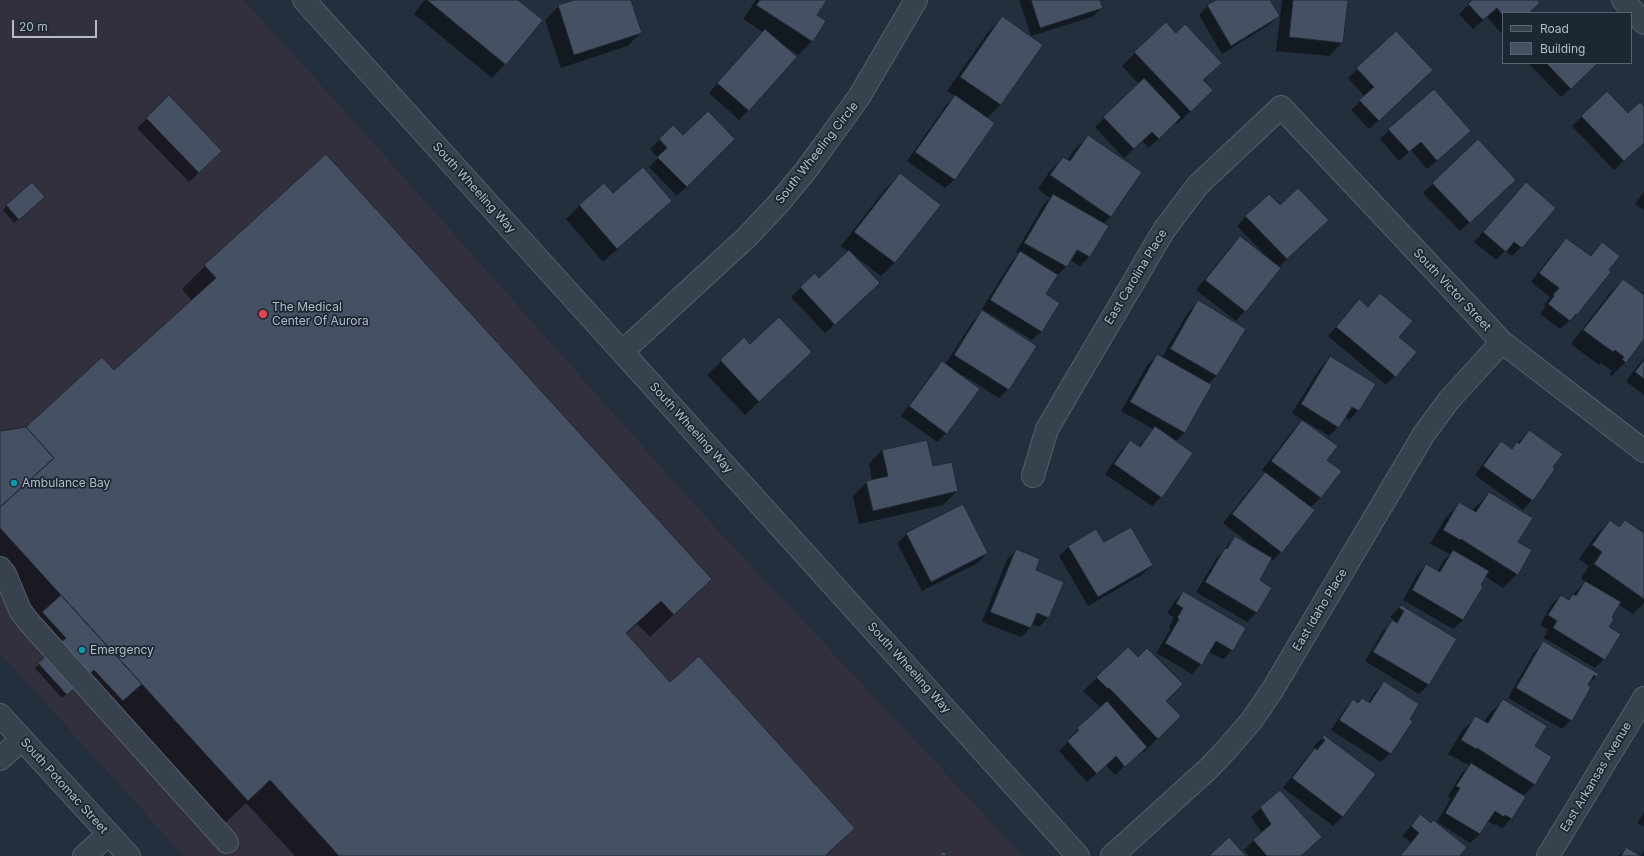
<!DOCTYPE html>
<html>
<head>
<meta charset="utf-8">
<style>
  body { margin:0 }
  #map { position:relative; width:1644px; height:856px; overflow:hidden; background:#242f3e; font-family:Inter,sans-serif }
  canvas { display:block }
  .legend { position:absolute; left:1502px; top:12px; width:130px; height:52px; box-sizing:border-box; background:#1d2633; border:1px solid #59626f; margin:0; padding:5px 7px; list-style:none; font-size:12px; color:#b4bcc9 }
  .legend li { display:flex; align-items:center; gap:8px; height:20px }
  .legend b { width:20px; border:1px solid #59626f }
  .scale { position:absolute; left:12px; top:20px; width:85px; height:18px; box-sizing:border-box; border:2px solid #b4bcc9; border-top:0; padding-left:5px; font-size:12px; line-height:14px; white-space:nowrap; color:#b4bcc9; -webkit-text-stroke:3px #1d2633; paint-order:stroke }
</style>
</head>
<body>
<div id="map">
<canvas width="1644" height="856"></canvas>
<ul class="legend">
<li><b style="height:5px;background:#38414e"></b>Road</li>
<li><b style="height:11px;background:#455162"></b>Building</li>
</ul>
<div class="scale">20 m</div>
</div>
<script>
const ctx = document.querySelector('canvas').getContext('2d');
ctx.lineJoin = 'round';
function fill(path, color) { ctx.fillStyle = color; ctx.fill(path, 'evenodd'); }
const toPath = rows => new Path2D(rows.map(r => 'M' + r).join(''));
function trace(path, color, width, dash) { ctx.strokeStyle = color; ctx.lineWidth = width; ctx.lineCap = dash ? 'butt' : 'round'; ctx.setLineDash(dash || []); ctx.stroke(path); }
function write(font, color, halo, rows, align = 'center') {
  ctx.font = font + ' Inter,sans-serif'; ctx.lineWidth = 3.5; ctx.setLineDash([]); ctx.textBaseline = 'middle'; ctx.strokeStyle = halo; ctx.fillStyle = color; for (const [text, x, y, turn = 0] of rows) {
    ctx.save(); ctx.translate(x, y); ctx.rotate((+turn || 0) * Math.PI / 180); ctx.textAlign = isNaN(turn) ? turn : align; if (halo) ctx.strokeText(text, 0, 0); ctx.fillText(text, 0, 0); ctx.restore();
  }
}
fill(toPath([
  [0,0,244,0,350,117,701,512,1023,856,184,856,0,653]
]), '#32303f');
fill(toPath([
  [425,0,516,0,541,21,505,64,492,78,414,14],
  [577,0,630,0,641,33,627,46,561,68,545,20,559,6],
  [756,0,826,0,816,16,812,41,798,55,784,45,783,46,796,57,739,120,709,93,763,32,743,19],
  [1019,0,1099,0,1102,8,1092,17,1031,36],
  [1218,0,1269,0,1278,16,1269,25,1222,54,1199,15,1208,6],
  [1282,0,1347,0,1342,42,1329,56,1276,51],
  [1470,0,1536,0,1539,3,1529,13,1503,13,1503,35,1487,17,1473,29,1459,14,1472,2],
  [1002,18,1042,45,1000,105,987,118,955,179,945,188,907,161,946,105,955,96,947,91,989,31],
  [1176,34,1202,80,1198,104,1177,124,1175,122,1149,148,1142,141,1124,158,1095,127,1139,84,1122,66,1135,53],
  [1528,63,1597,63,1561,97],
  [1357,69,1422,79,1369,129,1351,110,1365,97,1348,78],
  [1607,93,1628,115,1644,107,1644,142,1614,170,1572,126],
  [169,97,212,160,189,182,137,128],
  [673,127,683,137,734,139,677,196,649,167,658,158,650,149],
  [1389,130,1461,140,1427,169,1411,150,1399,161,1380,139],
  [1088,137,1111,216,1103,224,1107,227,1089,257,1080,266,1070,260,1066,267,1056,276,1045,295,1042,331,1032,340,982,309,1011,262,1019,254,1016,252,1044,204,1050,198,1038,189,1050,171,1063,158,1067,160,1074,150],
  [1478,141,1505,189,1460,231,1423,193],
  [900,175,939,205,894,263,881,276,856,257,855,258,869,292,825,333,791,297,815,274,819,280,849,252,841,246,886,188],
  [1526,183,1521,247,1512,256,1505,251,1496,260,1474,242],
  [1644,192,1644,210,1635,204],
  [613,195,671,201,603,262,566,219,580,205],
  [39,202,14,223,3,210,7,205],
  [1279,207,1318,229,1279,267,1280,268,1245,311,1236,321,1196,290,1231,246,1240,237,1264,255,1265,255,1237,226,1246,216],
  [1566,240,1589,257,1602,243,1577,314,1560,329,1540,314,1546,306,1544,305,1550,297,1531,282,1556,249],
  [205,266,711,579,650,637,637,624,625,635,670,684,854,828,826,856,295,856,246,803,224,824,88,674,62,698,35,668,61,644,0,577,0,432,26,428,114,372,192,301,182,289],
  [1623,280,1642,295,1644,292,1644,337,1625,362,1612,376,1609,374,1612,371,1601,363,1599,365,1571,344,1609,294],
  [1380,294,1398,337,1416,352,1386,385,1328,336,1350,310,1367,308],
  [1198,302,1216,376,1208,384,1211,385,1184,433,1175,442,1161,497,1152,506,1105,474,1121,451,1130,441,1138,447,1153,429,1121,411,1148,364,1158,355,1162,357,1189,311],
  [982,312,1008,389,999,398,963,375,946,433,937,442,901,416,933,372,942,363,945,365,973,321],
  [744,339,750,346,797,365,745,415,707,375],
  [1330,357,1375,385,1358,411,1349,420,1345,417,1338,427,1329,436,1305,421,1304,423,1326,460,1321,497,1311,507,1304,501,1303,503,1313,511,1281,552,1272,561,1270,560,1259,581,1271,588,1256,613,1247,622,1196,592,1216,559,1235,537,1249,545,1250,544,1223,523,1256,482,1265,473,1262,470,1293,430,1303,420,1292,413,1321,367],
  [1644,358,1644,395,1626,381],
  [1529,431,1554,470,1532,500,1523,510,1475,475,1492,451,1501,442,1511,450],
  [882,450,932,467,957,491,943,505,859,524,853,496,867,482,872,481,869,464],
  [1489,493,1517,542,1517,574,1503,588,1485,576,1480,585,1482,587,1463,620,1453,629,1403,600,1417,575,1426,565,1437,572,1444,560,1450,554,1430,544,1446,517,1460,503,1472,511],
  [1610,521,1618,527,1625,521,1644,534,1644,603,1633,614,1618,604,1610,617,1608,627,1604,659,1595,668,1544,638,1548,630,1540,625,1551,605,1561,596,1568,600,1585,582,1581,578,1589,566,1579,559,1596,535],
  [907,534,987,553,978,563,922,591,897,543],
  [1104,544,1152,565,1143,574,1088,606,1059,556,1069,546],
  [1017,550,1034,571,1048,617,1039,627,1032,624,1030,628,1021,637,982,622,1007,559],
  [1183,592,1232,650,1223,659,1209,652,1201,664,1192,674,1156,653,1171,628,1169,627,1174,617,1167,613,1174,602],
  [1401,606,1456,639,1428,685,1419,694,1365,661,1383,631,1392,621,1394,623,1395,621,1390,617],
  [1543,643,1596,676,1587,686,1571,720,1562,729,1508,698,1534,652],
  [1128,648,1165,701,1180,716,1144,752,1142,750,1115,775,1106,765,1087,782,1059,751,1070,740,1069,738,1101,708,1083,691],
  [1384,683,1390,753,1381,762,1331,730,1344,710,1353,700,1358,704,1368,703,1375,692],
  [1503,701,1535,784,1523,796,1512,818,1502,828,1496,824,1494,825,1488,821,1480,834,1470,843,1437,822,1451,798,1448,796,1462,773,1470,766,1448,754,1462,731,1476,717,1484,722,1489,714],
  [1324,736,1375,774,1342,817,1333,826,1283,788,1306,758,1315,749,1313,748,1315,745],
  [1280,791,1321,837,1301,856,1249,856,1244,850,1262,833,1251,817],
  [1644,812,1644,827,1637,823],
  [1420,816,1458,856,1400,856,1411,842,1402,836],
  [1626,848,1639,856,1618,856],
  [1644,850,1644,856,1641,856]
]), '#0007');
const building = toPath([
  [427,0,518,0,543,20,506,65,427,0],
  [574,0,631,0,642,33,574,55,558,5,574,0],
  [760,0,827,0,817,15,826,21,813,42,756,5,760,0],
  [1031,0,1100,0,1103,8,1040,28,1031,0],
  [1216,0,1270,0,1280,16,1231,46,1207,5,1216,0],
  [1293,0,1348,0,1343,43,1289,37,1293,0],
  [1472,0,1538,0,1540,3,1529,13,1503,13,1503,16,1497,8,1483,20,1468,4,1472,0],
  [1002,16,1043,45,1001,105,960,77,1002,16],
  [1166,22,1176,33,1185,24,1222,63,1203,80,1213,90,1191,112,1134,52,1166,22],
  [765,29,797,57,749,111,717,83,765,29],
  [1396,31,1433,70,1379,121,1359,100,1374,87,1356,68,1396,31],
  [1546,63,1598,63,1571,89,1546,63],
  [1144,78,1181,117,1159,139,1152,132,1134,149,1103,117,1144,78],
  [1434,89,1471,131,1437,161,1421,142,1409,152,1388,129,1434,89],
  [1607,91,1628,113,1640,102,1644,106,1644,143,1624,161,1581,116,1607,91],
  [169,95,222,151,199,173,146,118,169,95],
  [955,95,995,123,955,180,915,152,955,95],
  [708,111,735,139,687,187,657,157,667,148,659,139,673,125,683,135,708,111],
  [1088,135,1142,172,1111,217,1050,175,1063,157,1070,161,1088,135],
  [1478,139,1516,180,1470,223,1432,183,1478,139],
  [326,154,712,579,674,615,661,601,626,633,670,682,699,656,855,828,826,855,827,856,339,856,270,780,248,801,0,528,0,507,54,458,26,427,102,357,114,370,216,278,204,265,326,154],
  [643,167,672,201,617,249,579,205,604,183,613,193,643,167],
  [900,173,941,205,895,263,854,232,900,173],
  [32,182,45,197,19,220,6,205,32,182],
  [1526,182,1556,208,1522,248,1514,242,1506,252,1483,232,1526,182],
  [1298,188,1329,220,1287,259,1245,216,1269,194,1280,205,1298,188],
  [1053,194,1109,226,1090,257,1077,250,1067,267,1024,243,1053,194],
  [1240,236,1281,268,1246,312,1205,280,1240,236],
  [1566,238,1591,256,1602,242,1620,256,1609,270,1611,272,1577,315,1576,314,1570,321,1548,304,1554,296,1553,295,1559,288,1539,273,1566,238],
  [849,250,880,283,835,325,800,287,815,273,819,278,849,250],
  [1020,251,1058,275,1046,294,1060,303,1042,332,990,300,1020,251],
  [1623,279,1644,295,1644,339,1626,363,1622,359,1624,357,1615,350,1613,352,1583,330,1623,279],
  [1380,293,1413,321,1399,337,1417,352,1396,377,1336,327,1359,299,1368,307,1380,293],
  [1198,300,1246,329,1217,376,1170,349,1198,300],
  [982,310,1037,346,1009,390,954,355,982,310],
  [779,317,812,352,759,402,720,360,744,337,750,344,779,317],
  [1157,354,1212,385,1185,433,1130,402,1157,354],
  [1330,356,1376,384,1359,411,1352,407,1339,428,1301,404,1330,356],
  [1644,360,1644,379,1635,372,1644,360],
  [942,361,980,389,947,434,909,406,942,361],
  [1302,420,1338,446,1327,460,1342,471,1321,498,1271,461,1302,420],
  [1155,426,1193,453,1162,498,1114,464,1130,440,1140,447,1155,426],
  [26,427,54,458,0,507,0,431,26,427],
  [1529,430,1563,454,1553,467,1555,469,1533,501,1483,466,1501,441,1512,449,1517,442,1519,444,1529,430],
  [927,440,933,466,952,462,958,491,873,511,866,481,888,476,882,450,927,440],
  [1265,472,1315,510,1282,553,1232,514,1265,472],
  [1489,492,1533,518,1518,542,1532,550,1518,575,1461,539,1460,540,1443,530,1459,502,1476,512,1489,492],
  [963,504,988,553,931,582,906,533,963,504],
  [1610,520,1619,527,1625,520,1644,533,1644,599,1594,564,1602,552,1592,545,1610,520],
  [1131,527,1153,565,1098,597,1068,546,1096,529,1104,542,1131,527],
  [1235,536,1272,558,1260,580,1272,588,1257,613,1205,582,1225,548,1227,549,1235,536],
  [1016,549,1040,559,1036,570,1064,582,1049,618,1037,613,1031,628,990,612,1016,549],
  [1453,550,1489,571,1481,585,1483,587,1463,620,1412,590,1426,564,1440,572,1453,550],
  [1585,581,1621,602,1612,617,1614,619,1609,627,1621,634,1605,660,1553,628,1557,621,1548,615,1561,595,1569,600,1573,594,1576,596,1585,581],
  [1183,591,1246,628,1233,651,1216,641,1202,665,1165,643,1179,619,1177,618,1183,608,1176,604,1183,591],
  [61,595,142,684,123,701,94,670,67,695,38,663,66,638,42,612,61,595],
  [1401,605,1457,639,1429,685,1373,652,1392,620,1397,623,1404,611,1399,608,1401,605],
  [1543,641,1599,674,1597,677,1594,675,1588,685,1591,687,1572,721,1516,688,1543,641],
  [1128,647,1138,657,1147,648,1183,684,1166,701,1181,716,1158,739,1109,688,1108,689,1096,677,1128,647],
  [1384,681,1419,704,1410,719,1413,721,1391,754,1339,720,1353,699,1358,703,1362,698,1370,703,1384,681],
  [1503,699,1547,726,1535,746,1552,757,1535,785,1477,748,1476,749,1461,740,1475,716,1488,723,1503,699],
  [1107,701,1147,747,1125,767,1116,756,1097,774,1067,741,1079,730,1077,728,1107,701],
  [1324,735,1376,774,1343,817,1292,778,1315,748,1317,750,1325,740,1322,738,1324,735],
  [1471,763,1526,797,1512,819,1505,815,1504,817,1495,811,1480,834,1445,813,1460,788,1456,786,1471,763],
  [1280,790,1322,837,1301,856,1267,856,1253,840,1271,824,1260,807,1280,790],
  [1420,814,1431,823,1433,820,1467,847,1460,856,1400,856,1419,833,1411,826,1420,814],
  [1229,837,1246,856,1209,856,1229,837],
  [1626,847,1641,856,1621,856,1626,847],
  [944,851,948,856,938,856,944,851]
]);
fill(building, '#455162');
trace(building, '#1f2835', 1);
const minor = toPath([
  [304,0,1078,856],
  [1623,0,1644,23],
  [622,352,747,237,778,204,807,169,859,97,916,0],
  [1033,476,1047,429,1164,230,1198,185,1281,107,1502,342,1644,451],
  [0,568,5,574,20,610,28,621,227,842],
  [0,715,129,856],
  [0,759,22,739],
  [84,856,109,834],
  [1112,856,1208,769,1227,749,1252,720,1273,689,1424,434,1449,400,1502,342],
  [1548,856,1644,698]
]);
trace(minor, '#565f6c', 24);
trace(minor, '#38414e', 22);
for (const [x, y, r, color] of [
  [263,314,5,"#e0444e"],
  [14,483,4,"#0f9aa8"],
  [82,650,4,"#0f9aa8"]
]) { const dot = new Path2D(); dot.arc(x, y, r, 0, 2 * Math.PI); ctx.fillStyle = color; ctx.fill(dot); trace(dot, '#1d2633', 1.5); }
write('12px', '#b4bcc9', '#1d2633', [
  ["South Wheeling Circle",817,153,-52],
  ["South Wheeling Way",474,188,48],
  ["East Carolina Place",1136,277,-59],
  ["South Victor Street",1452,290,47],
  ["South Wheeling Way",691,428,48],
  ["East Idaho Place",1320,610,-59],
  ["South Wheeling Way",909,668,48],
  ["East Arkansas Avenue",1596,777,-59],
  ["South Potomac Street",64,786,48]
]);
write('12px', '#b4bcc9', '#1d2633', [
  ["The Medical",272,307],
  ["Center Of Aurora",272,321],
  ["Ambulance Bay",22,483],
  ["Emergency",90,650]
], 'left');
</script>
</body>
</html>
